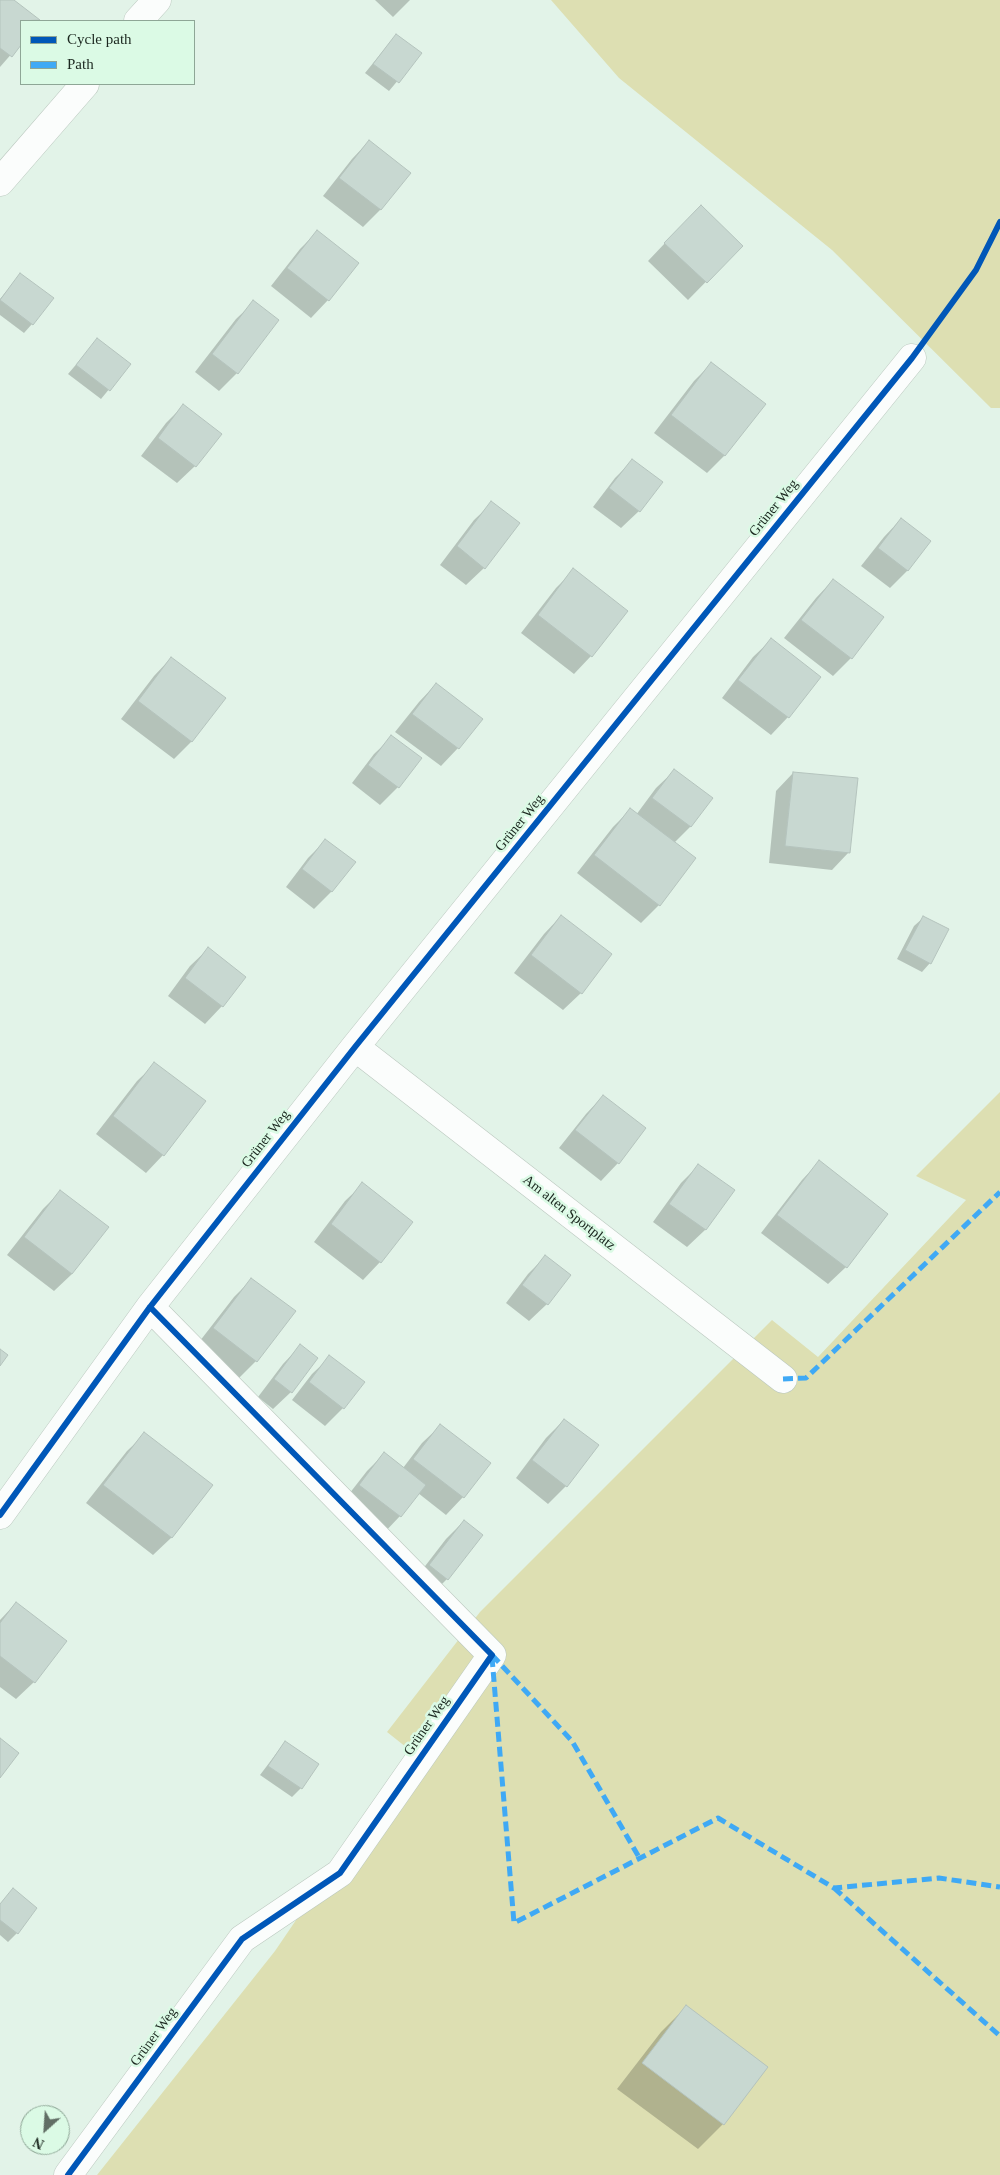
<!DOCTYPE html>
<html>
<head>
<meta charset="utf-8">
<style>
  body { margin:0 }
  #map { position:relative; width:1000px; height:2175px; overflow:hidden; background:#e2f3e8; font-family:"Times New Roman",serif }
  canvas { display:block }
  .legend { position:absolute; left:20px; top:20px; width:175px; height:65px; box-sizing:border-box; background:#dbfae5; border:1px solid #8ea696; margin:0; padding:6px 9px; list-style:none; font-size:15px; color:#1b271f }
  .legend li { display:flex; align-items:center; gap:10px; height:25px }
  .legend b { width:25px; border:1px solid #8ea696 }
  .north { position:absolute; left:20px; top:2105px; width:50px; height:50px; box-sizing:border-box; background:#dbfae5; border:1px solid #8ea696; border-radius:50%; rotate:206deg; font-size:14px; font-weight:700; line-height:20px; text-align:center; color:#1b271f }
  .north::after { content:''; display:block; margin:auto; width:18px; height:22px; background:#616e65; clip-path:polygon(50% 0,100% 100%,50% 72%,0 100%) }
</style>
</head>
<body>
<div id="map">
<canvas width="1000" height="2175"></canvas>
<ul class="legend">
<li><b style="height:6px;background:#0057b8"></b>Cycle path</li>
<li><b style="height:6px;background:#3fa9f5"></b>Path</li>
</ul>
<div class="north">N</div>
</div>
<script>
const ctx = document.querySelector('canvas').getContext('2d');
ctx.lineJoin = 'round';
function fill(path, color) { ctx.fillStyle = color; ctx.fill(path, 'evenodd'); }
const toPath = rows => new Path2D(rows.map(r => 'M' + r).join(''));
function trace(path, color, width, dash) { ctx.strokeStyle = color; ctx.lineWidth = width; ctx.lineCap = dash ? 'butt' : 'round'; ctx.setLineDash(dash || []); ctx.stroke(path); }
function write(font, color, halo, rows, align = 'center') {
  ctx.font = font + ' "Times New Roman",serif'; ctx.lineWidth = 5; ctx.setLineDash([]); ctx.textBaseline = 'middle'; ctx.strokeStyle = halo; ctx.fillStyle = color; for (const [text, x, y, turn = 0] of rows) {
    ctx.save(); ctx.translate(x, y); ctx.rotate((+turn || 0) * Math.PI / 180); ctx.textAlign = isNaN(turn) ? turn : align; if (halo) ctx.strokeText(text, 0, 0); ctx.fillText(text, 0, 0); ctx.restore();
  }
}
fill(toPath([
  [551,0,1000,0,1000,408,991,408,832,250,619,78],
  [1000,1092,1000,2175,97,2175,275,1951,411,1751,387,1732,480,1612,772,1320,818,1357,966,1200,916,1176]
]), '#dddfb2');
fill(toPath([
  [0,0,12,0,38,21,21,21,21,43,0,67],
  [375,0,410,0,393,17],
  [396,35,420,54,389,91,365,73],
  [369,141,409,173,380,210,363,227,323,196,352,159],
  [683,224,741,246,688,300,648,261],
  [317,232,328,300,311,318,271,286,300,249],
  [20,275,32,324,24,333,0,315,0,299],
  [254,302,278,320,237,373,219,391,195,372,236,319],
  [97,340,129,365,101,399,68,374],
  [712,363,764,404,724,456,707,473,654,433,694,381],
  [183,406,195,466,177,483,141,456,166,423],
  [633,460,639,511,621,528,593,507,615,478],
  [492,503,484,568,466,585,440,565,474,520],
  [901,519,930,541,907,571,890,588,861,566,884,537],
  [574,570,591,656,574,674,521,633,556,588],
  [833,580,851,658,833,676,784,638,816,598],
  [771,640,819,677,788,717,771,735,722,698,753,657],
  [171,658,224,698,191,742,174,759,121,719,154,676],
  [436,684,458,748,441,766,395,732,419,702],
  [392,737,420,758,398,787,380,805,352,783,374,754],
  [674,771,711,798,690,827,674,843,694,859,659,905,641,923,577,873,613,827,630,810,636,815,656,788],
  [793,773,849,852,832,870,769,863,776,791],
  [325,841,332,891,314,909,286,887,308,858],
  [561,916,581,993,563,1010,514,973,544,934],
  [923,918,930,963,922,972,897,959,914,926],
  [208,949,222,1006,205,1024,168,996,190,966],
  [155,1064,163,1155,146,1173,96,1134,137,1081],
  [603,1096,618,1163,601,1181,559,1148,586,1114],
  [819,1162,886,1214,846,1267,828,1284,761,1233,802,1180],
  [698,1166,733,1190,705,1230,687,1247,653,1222,681,1183],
  [363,1184,411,1222,380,1262,363,1280,314,1242,345,1201],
  [60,1192,72,1274,54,1291,7,1255,43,1209],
  [545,1257,547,1304,529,1321,506,1303,528,1274],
  [251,1280,294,1312,256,1361,238,1379,196,1346,234,1297],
  [300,1346,291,1392,273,1409,258,1397,283,1364],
  [330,1357,343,1408,325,1426,292,1400,312,1374],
  [564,1420,566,1486,548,1504,516,1478,546,1438],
  [440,1426,489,1463,463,1497,446,1515,418,1493,400,1516,383,1534,342,1503,367,1471,384,1454,403,1468,422,1443],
  [145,1434,212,1486,171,1538,153,1555,86,1503,127,1451],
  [464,1521,447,1579,430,1596,412,1583,446,1539],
  [16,1603,34,1682,16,1699,0,1687,0,1620],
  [285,1742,317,1765,301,1788,292,1797,260,1775],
  [13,1890,17,1933,8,1942,0,1935,0,1904],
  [686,2007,723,2124,698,2149,617,2089,661,2032]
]), '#0003');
const building = toPath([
  [0,0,14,0,40,20,21,21,21,45,12,57,0,48,0,0],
  [396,34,422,53,399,83,373,64,396,34],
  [369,140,411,173,381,210,339,178,369,140],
  [701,205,743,246,707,283,664,243,701,205],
  [317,230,359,263,329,301,287,268,317,230],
  [20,273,54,298,33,325,0,300,20,273],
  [253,300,279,320,238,374,212,354,253,300],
  [97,338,131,364,110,391,76,365,97,338],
  [711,362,766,404,725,456,671,415,711,362],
  [183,404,222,434,196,467,158,438,183,404],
  [632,459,663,482,640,512,609,488,632,459],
  [491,501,520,523,485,569,457,546,491,501],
  [901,518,931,541,908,571,878,548,901,518],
  [573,568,628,611,592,657,538,615,573,568],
  [833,579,884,617,852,659,801,620,833,579],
  [771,638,821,677,789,718,738,680,771,638],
  [171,657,226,698,192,742,138,701,171,657],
  [436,683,483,719,459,749,412,714,436,683],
  [391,735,422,758,399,788,368,765,391,735],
  [674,769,713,798,691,827,652,798,674,769],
  [793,772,858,778,850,853,785,846,793,772],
  [630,808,696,858,660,906,594,855,630,808],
  [325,839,356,862,332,892,302,869,325,839],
  [561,915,612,954,582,994,531,955,561,915],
  [923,916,949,929,931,964,905,950,923,916],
  [208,947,246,977,223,1007,185,978,208,947],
  [154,1062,206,1101,164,1156,113,1116,154,1062],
  [603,1095,646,1128,619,1164,575,1130,603,1095],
  [819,1160,888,1214,847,1268,777,1215,819,1160],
  [698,1164,735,1190,706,1230,669,1204,698,1164],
  [362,1182,413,1222,381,1263,331,1224,362,1182],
  [60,1190,109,1227,72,1274,24,1237,60,1190],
  [545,1255,571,1275,548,1305,522,1285,545,1255],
  [251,1278,296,1311,257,1362,213,1328,251,1278],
  [300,1344,318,1358,292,1393,274,1379,300,1344],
  [0,1349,8,1355,0,1366,0,1349],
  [329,1355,365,1382,344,1409,309,1382,329,1355],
  [564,1419,599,1445,567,1487,532,1460,564,1419],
  [440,1424,491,1463,464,1498,413,1459,440,1424],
  [144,1432,213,1485,172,1538,103,1485,144,1432],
  [384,1452,426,1485,401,1517,359,1485,384,1452],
  [464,1520,483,1535,448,1580,429,1565,464,1520],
  [16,1602,67,1641,35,1683,0,1656,0,1623,16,1602],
  [0,1738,19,1753,0,1778,0,1738],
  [285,1741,319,1764,302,1789,268,1766,285,1741],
  [13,1888,37,1908,18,1934,0,1920,0,1904,13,1888],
  [686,2005,768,2067,724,2125,642,2063,686,2005]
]);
fill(building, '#c8d8d1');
trace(building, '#b4c3bd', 1);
const minor = toPath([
  [138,21,157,0],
  [0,182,85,84],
  [355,1047,783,1379],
  [0,1515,150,1307,355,1047,912,358],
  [68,2175,242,1939,340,1873,492,1655,150,1307]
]);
trace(minor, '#bbc8bf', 29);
trace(minor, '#fbfdfc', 28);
trace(toPath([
  [783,1379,806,1378,1000,1192],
  [492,1655,572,1741,640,1859],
  [492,1657,514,1923,718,1818,834,1888,939,1878,1000,1887],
  [834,1888,1000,2036]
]), '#3fa9f5', 5, [10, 5]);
trace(toPath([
  [0,1515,150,1307,355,1047,912,358,976,270,1000,222],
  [68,2175,242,1939,340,1873,492,1655,150,1307]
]), '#0057b8', 6);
write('14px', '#1b271f', '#dbfae5', [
  ["Grüner Weg",774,508,-51],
  ["Grüner Weg",520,823,-51],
  ["Grüner Weg",266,1139,-52],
  ["Am alten Sportplatz",569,1213,38],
  ["Grüner Weg",427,1726,-55],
  ["Grüner Weg",154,2037,-54]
]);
</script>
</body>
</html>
